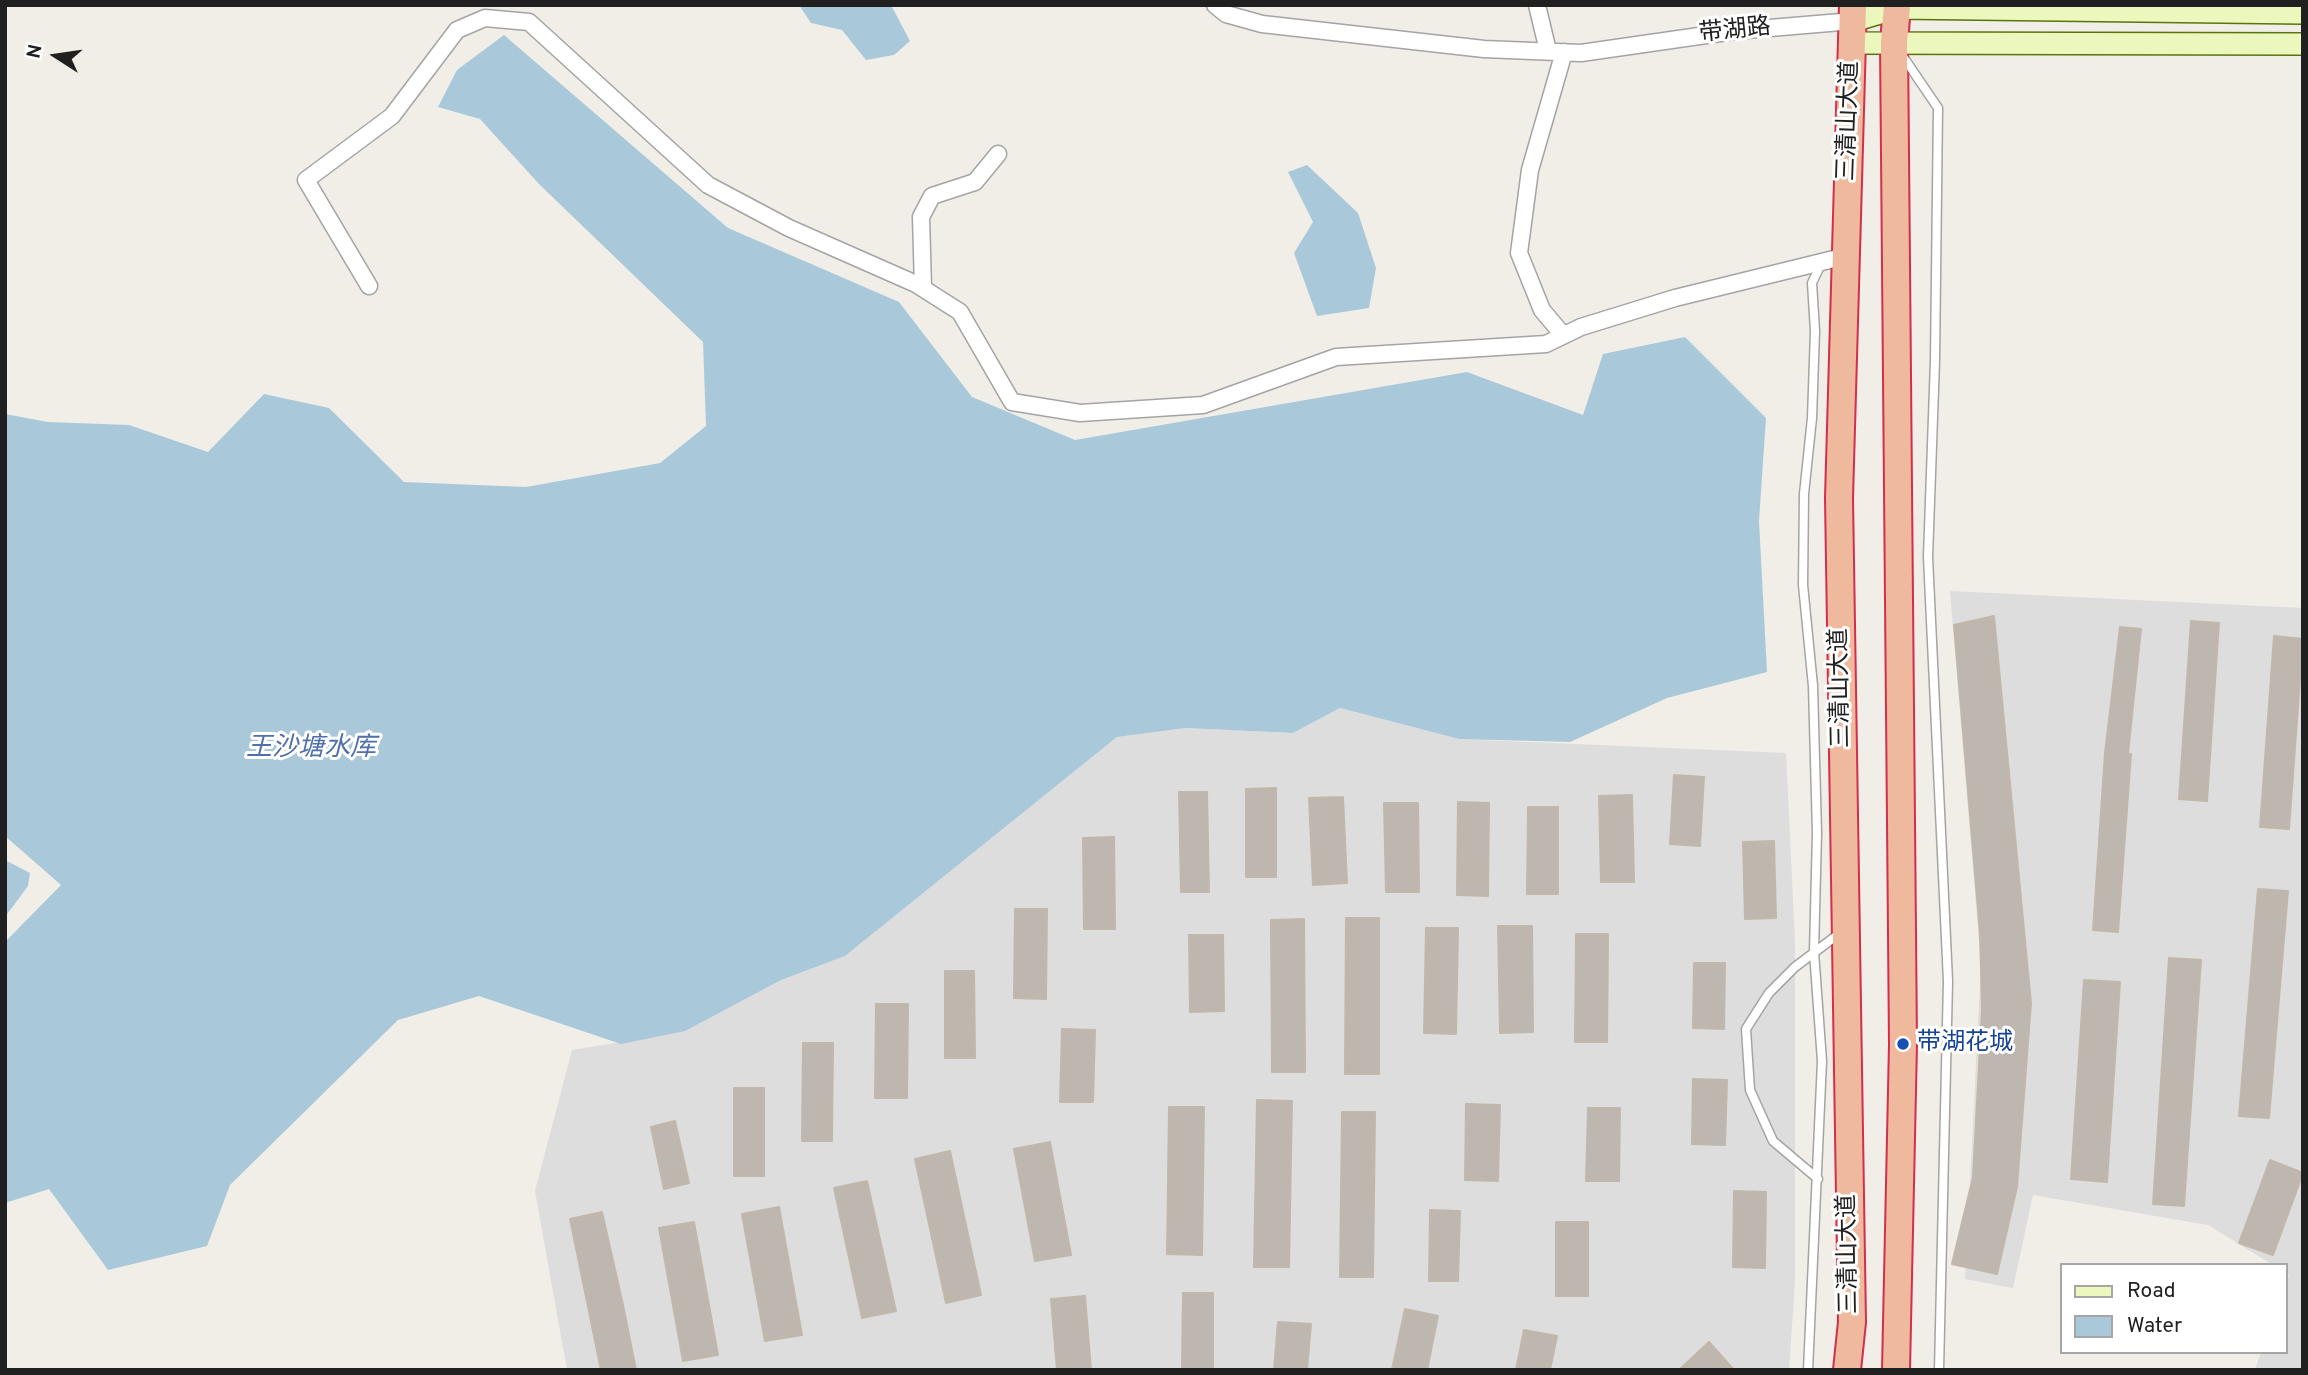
<!DOCTYPE html>
<html>
<head>
<meta charset="utf-8">
<style>
  body { margin:0 }
  #map { position:relative; width:2308px; height:1375px; overflow:hidden; background:#f0eee7; font-family:Overpass,sans-serif }
  canvas { display:block }
  .frame { position:absolute; inset:0; border:7px solid #202020; pointer-events:none }
  .legend { position:absolute; left:2060px; top:1263px; width:228px; height:91px; box-sizing:border-box; background:#fff; border:2px solid #a6a6a6; margin:0; padding:9px 12px; list-style:none; font-size:21px; color:#202020 }
  .legend li { display:flex; align-items:center; gap:14px; height:35px }
  .legend b { width:35px; border:2px solid #a6a6a6 }
  .north { position:absolute; left:21px; top:21px; width:70px; height:70px; -webkit-text-stroke:5px #fff; paint-order:stroke; rotate:282deg; font-size:19px; font-weight:700; line-height:28px; text-align:center; color:#202020 }
  .north::after { content:''; display:block; margin:auto; width:24px; height:32px; background:#202020; clip-path:polygon(50% 0,100% 100%,50% 72%,0 100%) }
</style>
</head>
<body>
<div id="map">
<canvas width="2308" height="1375"></canvas>
<div class="frame"></div>
<ul class="legend">
<li><b style="height:9px;background:#ecf7be"></b>Road</li>
<li><b style="height:19px;background:#a9c9db"></b>Water</li>
</ul>
<div class="north">N</div>
</div>
<script>
const ctx = document.querySelector('canvas').getContext('2d');
ctx.lineJoin = 'round';
function fill(path, color) { ctx.fillStyle = color; ctx.fill(path, 'evenodd'); }
const toPath = rows => new Path2D(rows.map(r => 'M' + r).join(''));
function trace(path, color, width, dash) { ctx.strokeStyle = color; ctx.lineWidth = width; ctx.lineCap = dash ? 'butt' : 'round'; ctx.setLineDash(dash || []); ctx.stroke(path); }
function write(font, color, halo, rows, align = 'center') {
  ctx.font = font + ' Overpass,"Noto Sans SC",sans-serif'; ctx.lineWidth = 6; ctx.setLineDash([]); ctx.textBaseline = 'middle'; ctx.strokeStyle = halo; ctx.fillStyle = color; for (const [text, x, y, turn = 0] of rows) {
    ctx.save(); ctx.translate(x, y); ctx.rotate((+turn || 0) * Math.PI / 180); ctx.textAlign = isNaN(turn) ? turn : align; if (halo) ctx.strokeText(text, 0, 0); ctx.fillText(text, 0, 0); ctx.restore();
  }
}
fill(toPath([
  [1950,591,2303,608,2303,1370,2255,1370,2261,1352,2285,1352,2285,1285,2289,1275,2285,1272,2285,1265,2273,1265,2208,1225,2033,1195,2013,1288,1965,1279,1981,966],
  [1340,708,1459,739,1786,753,1795,942,1795,1282,1789,1370,567,1370,535,1191,572,1050,664,1035,781,980,845,956,1117,737,1186,728,1293,733]
]), '#dedddd');
fill(toPath([
  [799,5,891,5,910,41,894,55,866,60,842,30,811,23],
  [504,35,728,228,899,302,972,397,1075,440,1467,372,1583,415,1603,354,1685,337,1766,418,1759,521,1767,672,1667,698,1570,742,1459,739,1340,708,1293,733,1186,728,1117,737,845,956,781,980,685,1031,621,1044,479,996,398,1020,230,1185,207,1246,108,1270,49,1189,5,1203,5,942,61,885,5,836,5,414,48,422,129,425,208,452,264,394,329,408,404,482,526,487,660,463,706,426,703,342,539,184,480,119,438,107,457,70],
  [1307,165,1358,213,1376,268,1369,308,1317,316,1294,253,1313,222,1288,172],
  [5,860,30,873,28,886,5,917]
]), '#a9c9db');
const building = toPath([
  [1994,616,2031,1003,2017,1187,1997,1274,1952,1264,1973,1177,1982,1009,1980,933,1954,625,1994,616],
  [2191,621,2219,623,2207,801,2179,799,2191,621],
  [2120,627,2141,629,2128,754,2131,754,2118,932,2093,930,2105,753,2120,627],
  [2274,636,2303,639,2289,829,2260,827,2274,636],
  [1674,775,1704,777,1700,846,1670,844,1674,775],
  [1276,788,1276,877,1246,877,1246,789,1276,788],
  [1179,792,1207,792,1209,892,1181,892,1179,792],
  [1632,795,1634,882,1601,882,1599,796,1632,795],
  [1343,797,1347,883,1313,885,1309,798,1343,797],
  [1458,802,1489,803,1488,896,1457,895,1458,802],
  [1384,803,1418,803,1419,892,1386,892,1384,803],
  [1528,807,1558,807,1558,894,1527,894,1528,807],
  [1114,837,1115,929,1084,929,1083,838,1114,837],
  [1774,841,1776,918,1745,919,1743,842,1774,841],
  [2258,889,2288,891,2269,1118,2239,1116,2258,889],
  [1015,909,1047,909,1046,999,1014,998,1015,909],
  [1346,918,1379,918,1379,1074,1345,1074,1346,918],
  [1304,919,1305,1072,1272,1072,1271,920,1304,919],
  [1498,926,1532,926,1533,1032,1500,1033,1498,926],
  [1426,928,1458,928,1456,1034,1424,1033,1426,928],
  [1576,934,1608,934,1607,1042,1575,1042,1576,934],
  [1189,935,1223,935,1224,1011,1190,1012,1189,935],
  [2169,958,2201,960,2184,1206,2153,1204,2169,958],
  [1694,963,1725,963,1724,1029,1693,1028,1694,963],
  [945,971,974,971,975,1058,945,1058,945,971],
  [2084,980,2120,982,2107,1182,2071,1179,2084,980],
  [876,1004,908,1004,907,1098,875,1098,876,1004],
  [1062,1029,1095,1030,1093,1102,1060,1102,1062,1029],
  [803,1043,833,1043,832,1141,802,1141,803,1043],
  [1693,1079,1727,1080,1725,1145,1692,1144,1693,1079],
  [734,1088,764,1088,764,1176,734,1176,734,1088],
  [1257,1100,1292,1101,1289,1267,1254,1267,1257,1100],
  [1466,1104,1500,1105,1498,1181,1465,1180,1466,1104],
  [1169,1107,1204,1107,1202,1255,1167,1254,1169,1107],
  [1588,1108,1620,1108,1619,1181,1586,1181,1588,1108],
  [1342,1112,1375,1112,1373,1277,1340,1277,1342,1112],
  [675,1121,689,1183,664,1189,651,1127,675,1121],
  [1050,1142,1071,1255,1035,1261,1014,1149,1050,1142],
  [950,1151,981,1295,946,1303,915,1159,950,1151],
  [2270,1160,2303,1173,2273,1255,2239,1243,2270,1160],
  [867,1181,896,1311,862,1318,834,1188,867,1181],
  [1734,1191,1766,1192,1765,1268,1733,1267,1734,1191],
  [779,1207,802,1335,765,1341,742,1214,779,1207],
  [1430,1210,1460,1211,1458,1281,1429,1281,1430,1210],
  [602,1212,623,1305,636,1370,601,1370,570,1219,602,1212],
  [694,1222,718,1355,683,1361,659,1228,694,1222],
  [1556,1222,1588,1222,1588,1296,1556,1296,1556,1222],
  [1183,1293,1213,1293,1213,1370,1182,1370,1183,1293],
  [1085,1296,1091,1370,1057,1370,1051,1299,1085,1296],
  [1405,1309,1438,1316,1427,1370,1392,1370,1405,1309],
  [1278,1322,1311,1324,1307,1370,1274,1370,1278,1322],
  [1524,1330,1557,1336,1550,1370,1516,1370,1524,1330],
  [1709,1342,1734,1370,1679,1370,1709,1342]
]);
fill(building, '#bdb7b0');
trace(building, '#c1b7aa', 2);
const service = toPath([
  [1902,55,1938,108,1935,361,1928,557,1948,981,1939,1370],
  [1818,1179,1773,1141,1750,1090,1746,1029,1769,993,1795,967,1840,933],
  [1808,1370,1822,1061,1814,952,1817,833,1813,686,1803,585,1804,494,1812,418,1815,331,1812,283,1821,264]
]);
const minor = toPath([
  [1215,5,1226,14,1262,24,1484,49,1581,53,1734,31,1853,21],
  [1537,5,1548,51],
  [369,286,306,180,392,116,457,30,485,18,529,22,708,185,789,228,916,284,960,312,1012,402,1080,413,1203,405,1336,357,1546,344,1581,327,1675,298,1846,256],
  [923,288,921,217,932,196,975,182,998,154],
  [1563,335,1542,310,1519,253,1530,170,1564,52]
]);
const secondary = toPath([
  [1853,21,1897,8,2303,13],
  [1853,43,2303,44]
]);
const trunk = toPath([
  [1847,1370,1852,1322,1839,498,1853,5],
  [1896,1370,1903,1044,1894,43,1897,5]
]);
trace(service, '#a4a4a4', 11);
trace(minor, '#a4a4a4', 19);
trace(secondary, '#59740a', 24);
trace(trunk, '#d42e4e', 30);
trace(service, '#fff', 8);
trace(minor, '#fff', 16);
trace(secondary, '#ecf7be', 21);
trace(trunk, '#eeb99c', 26);
for (const [x, y, r, color] of [
  [1903,1044,7,"#1a4fb4"]
]) { const dot = new Path2D(); dot.arc(x, y, r, 0, 2 * Math.PI); ctx.fillStyle = color; ctx.fill(dot); trace(dot, '#fff', 2.5); }
write('24px', '#202020', '#fff', [
  ["带湖路",1735,32,-6],
  ["三清山大道",1850,121,-88],
  ["三清山大道",1842,688,-91],
  ["三清山大道",1850,1254,-91]
]);
write('24px', '#164399', '#fff', [
  ["带湖花城",1917,1044]
], 'left');
write('italic 26px', '#5070ac', '#fff', [
  ["王沙塘水库",311,750]
]);
</script>
</body>
</html>
